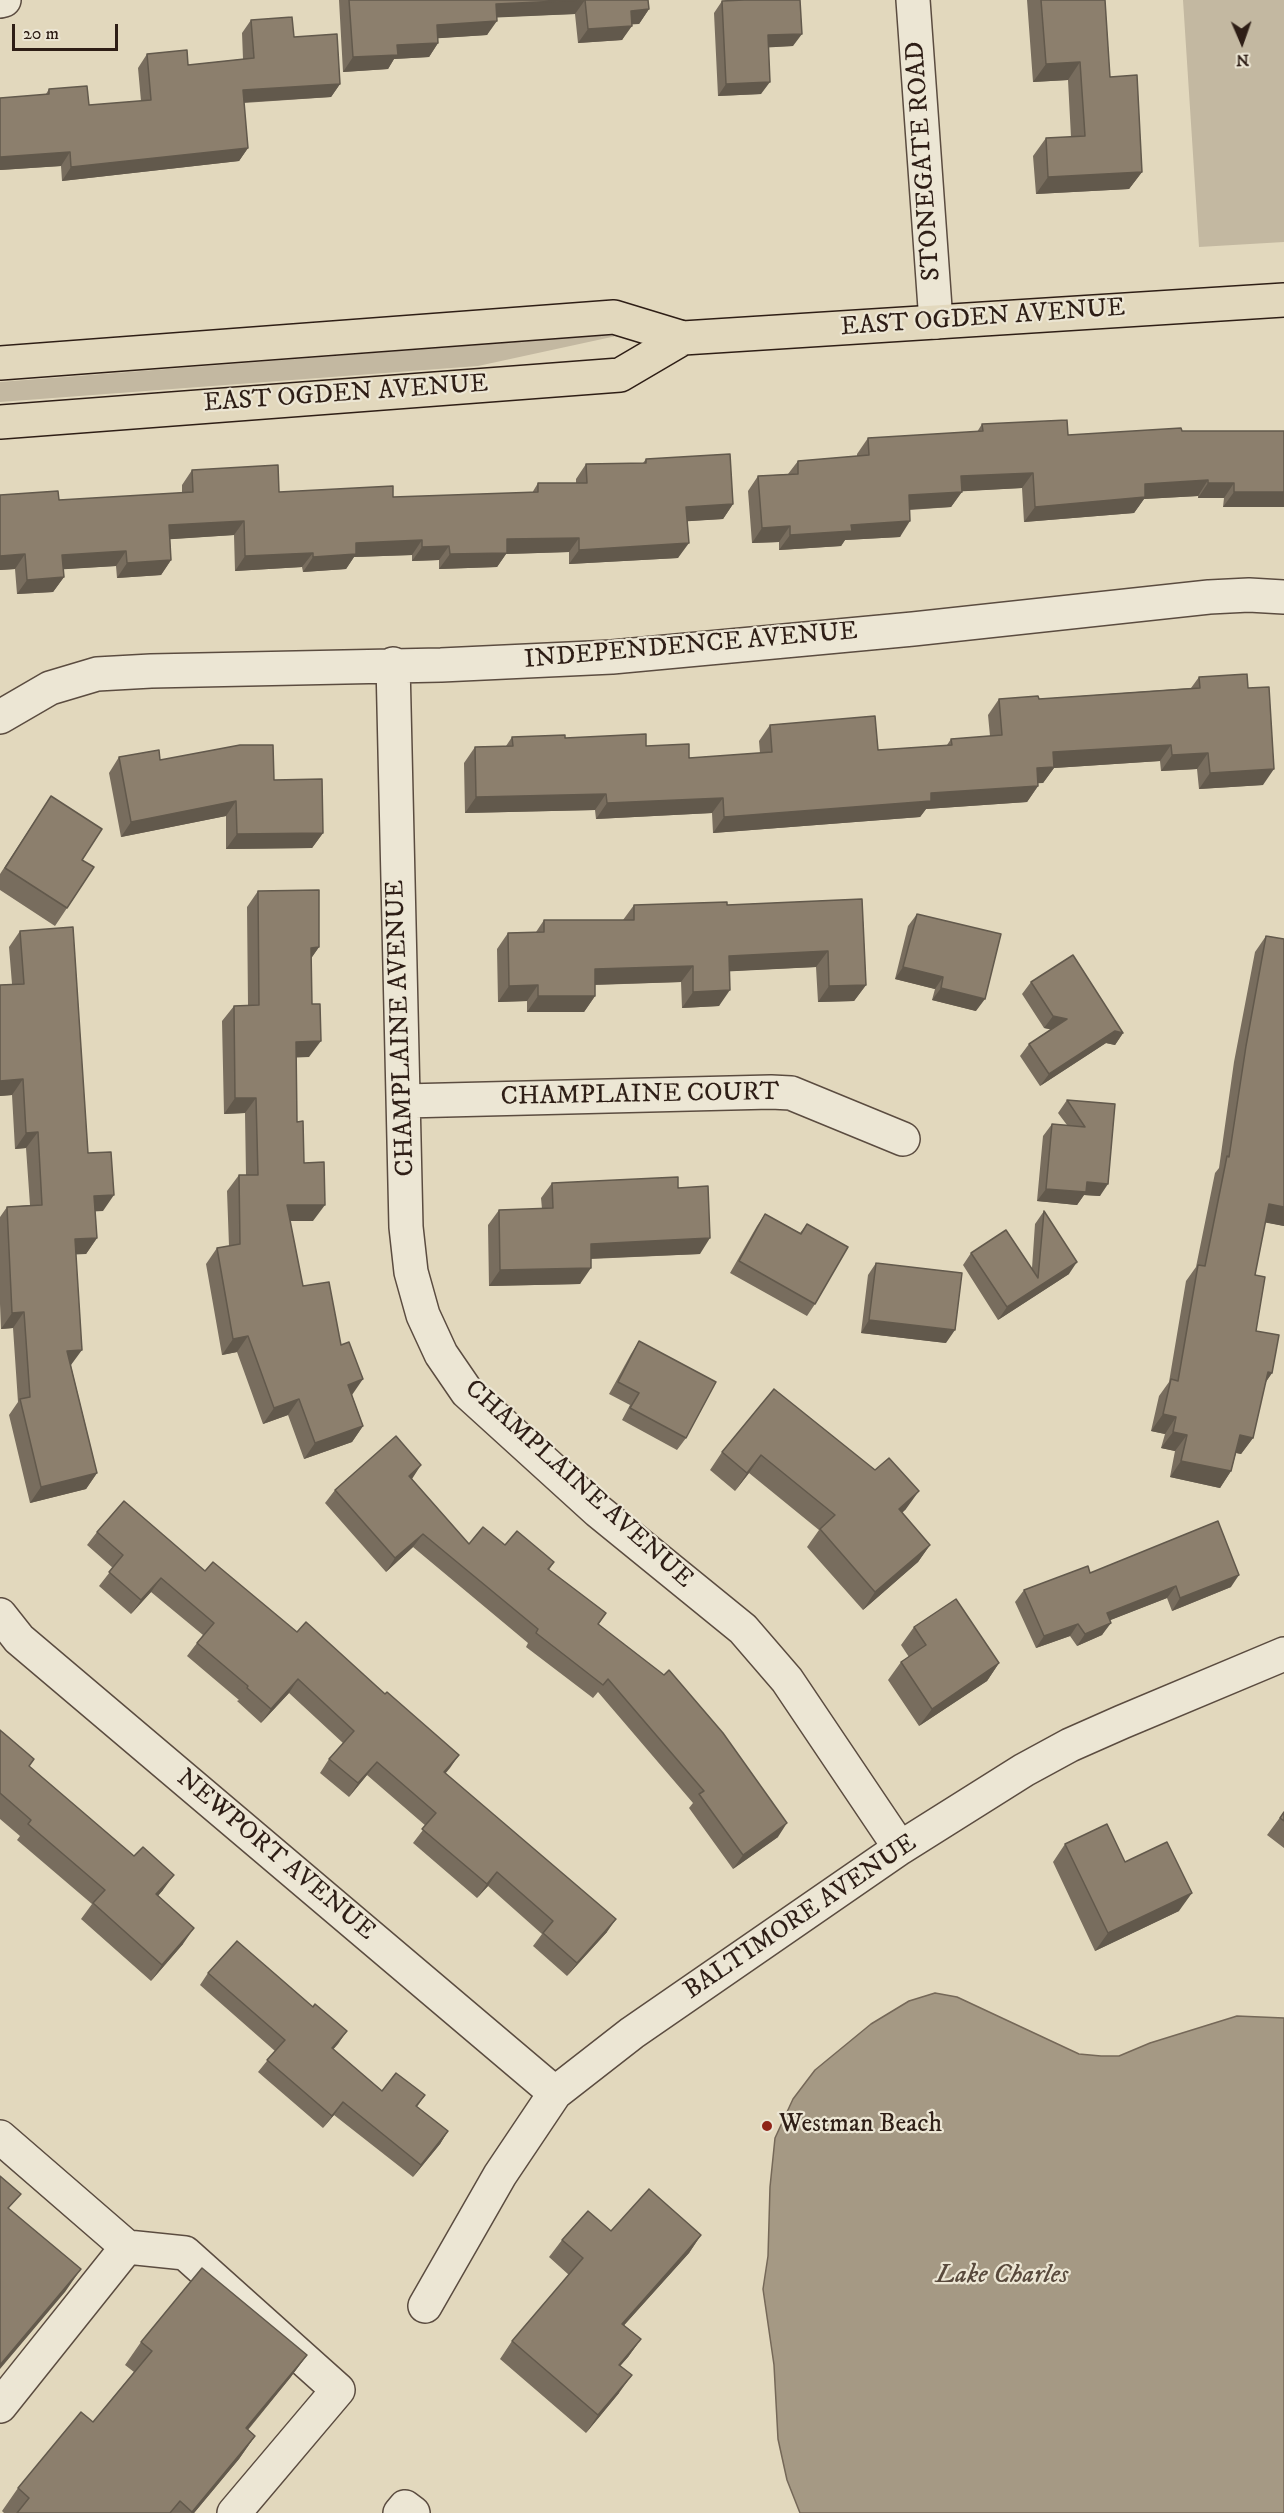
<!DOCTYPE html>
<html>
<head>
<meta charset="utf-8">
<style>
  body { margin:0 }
  #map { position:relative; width:1284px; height:2513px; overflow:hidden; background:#e2d8bd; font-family:"IM FELL DW Pica",serif }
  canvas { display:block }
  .north { position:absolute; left:1212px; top:12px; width:60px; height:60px; -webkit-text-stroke:4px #ece6d4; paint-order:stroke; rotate:178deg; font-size:16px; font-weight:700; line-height:24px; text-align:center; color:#2e1e16 }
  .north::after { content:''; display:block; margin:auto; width:21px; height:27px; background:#2e1e16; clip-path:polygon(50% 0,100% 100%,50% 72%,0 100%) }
  .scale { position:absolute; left:12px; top:24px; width:106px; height:27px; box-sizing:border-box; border:3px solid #2e1e16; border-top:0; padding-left:8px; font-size:18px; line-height:21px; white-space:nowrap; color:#2e1e16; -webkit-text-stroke:4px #ece6d4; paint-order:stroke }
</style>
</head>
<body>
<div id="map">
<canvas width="1284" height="2513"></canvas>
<div class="north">N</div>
<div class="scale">20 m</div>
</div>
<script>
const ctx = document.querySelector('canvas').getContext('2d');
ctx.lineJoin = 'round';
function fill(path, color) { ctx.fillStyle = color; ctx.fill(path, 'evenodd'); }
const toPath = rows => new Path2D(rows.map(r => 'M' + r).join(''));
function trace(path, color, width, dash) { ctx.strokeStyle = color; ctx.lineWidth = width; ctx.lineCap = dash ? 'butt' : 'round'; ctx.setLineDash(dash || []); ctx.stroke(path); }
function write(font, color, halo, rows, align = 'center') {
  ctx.font = font + ' "IM FELL DW Pica",serif'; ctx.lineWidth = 4.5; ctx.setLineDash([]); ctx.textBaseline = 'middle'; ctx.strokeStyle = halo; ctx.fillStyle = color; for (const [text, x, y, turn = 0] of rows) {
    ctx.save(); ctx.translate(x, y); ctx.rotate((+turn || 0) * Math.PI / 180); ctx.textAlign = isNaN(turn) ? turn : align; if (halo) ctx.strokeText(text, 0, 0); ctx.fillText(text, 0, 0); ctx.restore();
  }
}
fill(toPath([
  [1183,0,1284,0,1284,242,1199,247],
  [630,333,478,366,0,402,0,382]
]), '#c3b8a1');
const water = toPath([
  [935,1993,957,1997,1079,2054,1101,2056,1119,2056,1150,2043,1237,2016,1284,2018,1284,2513,800,2513,787,2480,778,2439,774,2365,763,2289,768,2256,770,2187,775,2138,793,2099,815,2070,871,2024,909,2001,935,1993]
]);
fill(water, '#a59984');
trace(water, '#756858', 1.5);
const minor = toPath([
  [913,0,936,322],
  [0,1,4,0],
  [393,664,406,1227,411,1272,423,1315,441,1354,467,1392,598,1511,743,1629,787,1680,900,1848],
  [0,717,50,688,97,674,151,671,441,665,612,657,913,629,1209,597,1249,595,1284,597],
  [405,1101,771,1092,791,1093,903,1139],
  [0,1615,19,1639,555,2093],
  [0,2137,127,2247,185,2253,338,2390,234,2513],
  [425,2306,500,2175,555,2093,632,2033,900,1848,1024,1770,1070,1745,1122,1722,1284,1654],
  [0,2406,127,2247],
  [400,2513,405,2507,413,2513]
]);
const major = toPath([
  [0,363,614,317,683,338,1284,300],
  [0,422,620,375,683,338]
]);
trace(minor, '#5b4c40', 36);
trace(major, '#2e1e16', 36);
trace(minor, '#ece6d4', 33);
trace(major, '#e2d8bd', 33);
fill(toPath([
  [339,0,648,0,649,9,639,24,631,24,622,40,578,43,575,14,496,17,487,35,438,38,438,43,429,57,394,59,388,69,343,72],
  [735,0,800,0,793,46,768,47,761,94,718,96,714,13,722,1],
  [1027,0,1105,0,1110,77,1142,172,1129,189,1036,194,1033,156,1046,138,1071,137,1068,80,1033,82],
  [251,20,294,37,340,84,331,97,244,103,248,148,239,161,62,181,61,166,0,170,49,89,89,105,141,101,138,68,147,54,188,65,243,59,242,33],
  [982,424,1068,435,1182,431,1284,431,1284,507,1223,507,1224,498,1198,498,1198,496,1144,499,1134,513,1024,522,1022,488,962,491,951,507,910,510,900,537,845,540,841,546,779,550,779,542,752,543,748,491,758,476,788,474,798,461,857,456,857,454,868,438,977,432],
  [646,459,733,504,723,519,687,521,678,558,569,564,569,552,506,554,497,567,439,569,439,560,412,561,412,555,354,557,346,569,303,572,302,567,235,571,234,535,170,539,171,560,161,575,117,578,116,566,63,569,64,577,53,592,17,594,15,569,0,570,0,495,59,500,182,493,182,485,192,470,279,492,393,497,532,493,538,483,576,483,576,479,586,464,643,463],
  [1199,677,1248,688,1263,785,1199,789,1197,769,1161,771,1160,761,1054,768,1043,783,1037,783,1038,786,1027,802,926,809,920,817,713,833,712,813,596,819,595,810,465,813,464,763,475,747,506,746,512,737,565,738,646,746,689,758,760,753,759,741,770,725,878,750,947,745,951,739,990,736,988,715,999,699,1039,699,1191,688],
  [119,757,160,760,274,780,323,833,312,848,226,849,226,816,121,837,109,773],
  [51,796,82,860,67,908,55,926,0,890,0,874],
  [258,891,319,947,311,958,309,1057,296,1057,297,1122,313,1221,290,1221,303,1286,341,1345,352,1395,363,1426,352,1442,304,1459,288,1415,263,1424,237,1352,222,1355,206,1264,217,1248,229,1246,227,1191,239,1175,246,1175,245,1113,224,1114,222,1021,234,1006,248,1005,247,907],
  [862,899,866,985,854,1001,818,1002,816,967,729,971,719,1006,682,1008,681,982,595,985,595,996,584,1012,527,1012,527,1001,498,1002,497,949,508,933,536,932,544,920,623,920,634,905,727,905],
  [917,914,976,1011,932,1000,935,989,895,979,908,926],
  [20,931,88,1153,103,1211,95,1211,97,1238,86,1254,76,1254,71,1366,97,1473,86,1489,30,1503,9,1415,18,1402,13,1328,1,1329,0,1304,0,1217,7,1207,30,1205,26,1148,15,1149,12,1095,0,1096,0,985,12,984,9,947],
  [1266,936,1284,939,1284,1226,1265,1222,1255,1275,1256,1331,1272,1373,1265,1383,1253,1438,1241,1454,1236,1453,1231,1471,1220,1488,1170,1477,1175,1451,1161,1448,1165,1434,1151,1431,1159,1396,1169,1382,1186,1281,1196,1267,1215,1173,1219,1168,1234,1062,1255,952],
  [1031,982,1123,1033,1115,1045,1106,1043,1040,1086,1020,1056,1029,1044,1051,1029,1044,1028,1022,994],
  [1067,1100,1115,1104,1100,1196,1084,1195,1077,1205,1037,1201,1043,1136,1052,1124,1067,1125,1058,1113],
  [552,1183,678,1188,700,1254,591,1259,580,1284,489,1286,488,1225,499,1210,542,1209,541,1198],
  [1044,1211,1069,1274,998,1320,963,1265,971,1253,1032,1268,1035,1224],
  [765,1214,800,1233,807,1224,815,1304,807,1316,730,1273,757,1226],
  [876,1263,946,1343,861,1333,868,1275],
  [639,1341,686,1438,677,1450,622,1420,630,1405,609,1394,631,1354],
  [774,1389,906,1509,902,1513,930,1545,918,1562,863,1610,807,1547,819,1530,749,1473,735,1491,710,1470,722,1452],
  [412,1479,469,1544,505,1545,554,1562,549,1570,606,1613,598,1625,778,1837,733,1869,689,1808,693,1803,598,1692,593,1698,526,1647,528,1643,413,1547,386,1572,325,1503,335,1490],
  [97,1532,205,1571,297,1632,385,1694,459,1755,445,1773,607,1932,567,1976,533,1946,542,1934,488,1886,477,1898,413,1843,426,1826,367,1775,349,1797,320,1773,329,1759,343,1743,289,1693,261,1723,237,1701,239,1700,187,1656,203,1635,151,1592,131,1614,99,1586,113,1568,87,1545],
  [1090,1573,1231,1587,1172,1611,1167,1598,1110,1620,1102,1635,1077,1646,1070,1636,1036,1648,1015,1602,1024,1590],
  [914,1627,999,1663,987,1681,919,1726,888,1680,901,1662,909,1657,901,1645],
  [0,1730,29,1767,163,1890,158,1896,183,1944,151,1981,81,1919,92,1904,17,1840,20,1836,0,1819],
  [1284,1812,1284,1848,1267,1835],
  [1065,1844,1125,1862,1179,1911,1095,1951,1053,1862],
  [208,1973,313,2007,347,2031,333,2049,382,2091,425,2095,417,2107,448,2131,440,2144,413,2177,334,2115,323,2128,258,2072,275,2051,200,1985],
  [611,2231,701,2235,689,2253,624,2325,641,2339,628,2357,620,2366,619,2393,586,2433,500,2359,512,2341,569,2275,549,2257,562,2240],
  [141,2342,307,2355,290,2378,248,2430,255,2436,239,2459,194,2513,4,2513,2,2511,18,2488,93,2422,134,2372,125,2365]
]), '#786d5e');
fill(toPath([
  [585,0,575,14,486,18,496,4],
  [649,9,639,24,621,25,631,11],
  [497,21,487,35,427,39,437,25],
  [632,26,622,40,578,43,588,29],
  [802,34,793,46,759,48,768,35],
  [438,43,429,57,394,59,388,69,343,72,353,57,397,45],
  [1080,62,1068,80,1033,82,1046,64],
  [770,82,761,94,718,96,726,84],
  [340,84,331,97,233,103,243,90],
  [248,148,239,161,62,181,71,167],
  [70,152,61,166,0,170,0,157],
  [1142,172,1129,189,1036,194,1048,177],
  [1033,473,1022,488,950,492,961,476],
  [1208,480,1198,496,1144,499,1134,513,1024,522,1035,507,1145,484],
  [1208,483,1234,483,1224,498,1198,498],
  [962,492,951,507,898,510,909,495],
  [1234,492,1284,492,1284,507,1223,507],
  [733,504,723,519,676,522,686,507],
  [244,521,234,535,159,540,169,525],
  [910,521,900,537,845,540,841,546,779,550,790,535,851,525],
  [790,526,779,542,752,543,762,528],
  [579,538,569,552,506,554,497,567,439,569,450,554,507,539],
  [422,540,412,555,354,557,346,569,303,572,313,557,356,543],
  [689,543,678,558,569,564,579,550],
  [449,546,439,560,412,561,422,547],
  [126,551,116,566,52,570,62,555],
  [313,553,302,567,235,571,245,556],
  [25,554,15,569,0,570,0,556],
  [171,560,161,575,117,578,127,563],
  [64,577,53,592,17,594,27,580],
  [1171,745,1160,761,1054,768,1043,783,1025,784,1037,768,1053,752],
  [1208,753,1197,769,1161,771,1172,755],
  [1274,769,1263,785,1199,789,1210,773],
  [1038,786,1027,802,926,809,920,817,713,833,724,817,931,793],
  [606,794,595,810,465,813,476,797],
  [723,798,712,813,596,819,607,803],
  [236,801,226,816,121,837,131,822],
  [323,833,312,848,226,849,237,834],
  [319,947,308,963,311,948],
  [828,951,816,967,717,972,729,956],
  [693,966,681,982,584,985,595,969],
  [903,967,943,977,935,989,895,979],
  [538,985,527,1001,498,1002,509,986],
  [866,985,854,1001,818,1002,829,986],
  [941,988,985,999,976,1011,932,1000],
  [730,990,719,1006,682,1008,693,992],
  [538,996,595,996,584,1012,527,1012],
  [1053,1016,1067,1019,1058,1031,1044,1028],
  [1115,1031,1123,1033,1115,1045,1106,1043,1040,1086,1049,1074],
  [321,1041,309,1057,284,1058,296,1042],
  [23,1079,12,1095,0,1096,0,1081],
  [235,1098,256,1098,245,1113,224,1114],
  [38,1132,26,1148,15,1149,26,1133],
  [1087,1182,1108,1184,1100,1196,1084,1195,1077,1205,1037,1201,1046,1189],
  [114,1195,103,1211,83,1212,94,1196],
  [1269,1204,1284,1207,1284,1226,1257,1221],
  [287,1205,325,1205,313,1221,276,1221],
  [97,1238,86,1254,64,1255,75,1239],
  [710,1238,700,1254,580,1259,591,1244],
  [1077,1262,1069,1274,998,1320,1007,1307],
  [591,1268,580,1284,489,1286,500,1270],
  [24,1312,13,1328,1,1329,12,1313],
  [869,1320,955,1330,946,1343,861,1333],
  [248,1336,237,1352,222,1355,233,1339],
  [82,1350,71,1365,56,1367,67,1351],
  [1268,1372,1272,1373,1261,1389],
  [363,1379,352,1395,348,1385],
  [299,1399,288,1415,263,1424,274,1408],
  [1163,1414,1176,1417,1165,1434,1151,1431],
  [363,1426,352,1442,304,1459,315,1443],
  [1173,1432,1187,1435,1175,1451,1161,1448],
  [1240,1435,1253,1438,1241,1454,1228,1451],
  [761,1455,749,1473,735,1491,747,1473],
  [1181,1461,1231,1471,1220,1488,1170,1477],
  [421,1465,412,1479,409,1476],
  [97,1473,86,1489,30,1503,41,1487],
  [919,1491,906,1509,886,1527,899,1509],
  [423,1534,413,1547,386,1572,395,1558],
  [930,1545,918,1562,863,1610,875,1592],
  [1239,1575,1231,1587,1172,1611,1180,1598],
  [161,1578,151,1592,131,1614,141,1600],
  [1176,1586,1167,1598,1098,1625,1107,1613],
  [1111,1623,1102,1635,1077,1646,1085,1634],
  [1078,1624,1070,1636,1036,1648,1044,1636],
  [999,1663,987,1681,919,1726,932,1709],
  [298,1679,289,1693,261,1723,271,1709],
  [459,1755,450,1768,435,1786,444,1772],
  [377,1762,367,1775,349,1797,358,1783],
  [787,1823,778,1837,733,1869,743,1855],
  [497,1872,488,1886,477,1898,487,1884],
  [174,1875,163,1890,145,1910,156,1894],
  [1192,1893,1179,1911,1095,1951,1108,1933],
  [616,1919,607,1932,567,1976,577,1963],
  [194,1928,183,1944,151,1981,162,1965],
  [347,2031,338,2044,323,2061,332,2048],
  [343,2102,334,2115,323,2128,332,2116],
  [448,2131,440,2144,413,2177,421,2165],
  [701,2235,689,2253,610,2341,622,2324],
  [81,2269,65,2292,0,2369,0,2365],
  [641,2339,628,2357,606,2382,619,2365],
  [307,2355,290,2378,230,2451,246,2428],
  [632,2375,619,2393,586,2433,598,2415],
  [255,2436,239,2459,194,2513,191,2513]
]), '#62594c');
const building = toPath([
  [349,0,581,0,496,4,497,21,437,25,438,43,397,45,398,55,353,57,349,0],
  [585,0,648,0,649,9,631,11,632,26,588,29,585,0],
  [744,0,800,0,802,34,768,35,770,82,726,84,722,1,744,0],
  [1041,0,1105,0,1110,77,1137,75,1142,172,1048,177,1046,138,1085,136,1080,62,1046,64,1041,0],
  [292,17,294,37,337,34,340,84,243,90,248,148,71,167,70,152,0,157,0,98,49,94,49,89,87,86,89,105,151,100,147,54,187,50,188,65,254,58,251,20,292,17],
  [1067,420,1068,435,1181,428,1182,431,1284,431,1284,492,1234,492,1234,483,1208,483,1208,480,1145,484,1145,497,1035,507,1033,473,961,476,962,492,909,495,910,521,851,525,852,531,790,535,790,526,762,528,758,476,798,474,798,461,869,455,868,438,983,431,982,424,1067,420],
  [730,454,733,504,686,507,689,543,579,550,579,538,507,539,507,553,450,554,449,546,422,547,422,540,356,543,356,554,313,557,313,553,245,556,244,521,169,525,171,560,127,563,126,551,62,555,64,577,27,580,25,554,0,556,0,495,58,491,59,500,193,492,192,470,278,465,279,492,393,486,393,497,538,492,538,483,587,483,586,464,646,463,646,459,730,454],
  [1247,674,1248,688,1269,687,1274,769,1210,773,1208,753,1172,755,1171,745,1053,752,1054,767,1037,768,1038,786,931,793,931,801,724,817,723,798,607,803,606,794,476,797,475,747,513,746,512,737,565,735,565,738,646,734,646,746,689,744,689,758,772,752,770,725,875,716,878,750,952,745,951,739,1002,735,999,699,1038,696,1039,699,1200,688,1199,677,1247,674],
  [240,745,273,745,274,780,322,779,323,833,237,834,236,801,131,822,119,757,159,750,160,760,240,745],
  [51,796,102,829,82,860,94,867,67,908,5,868,51,796],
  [319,890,319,947,311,948,312,1004,320,1004,321,1041,296,1042,297,1122,303,1121,304,1163,324,1162,325,1205,287,1205,303,1286,329,1282,341,1345,349,1342,363,1379,348,1385,363,1426,315,1443,299,1399,274,1408,248,1336,233,1339,217,1248,240,1244,239,1175,258,1175,256,1098,235,1098,234,1006,259,1005,258,891,319,890],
  [862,899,866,985,829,986,828,951,729,956,730,990,693,992,693,966,595,969,595,996,538,996,538,985,509,986,508,933,544,932,544,920,634,920,634,905,727,902,727,905,862,899],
  [917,914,1001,934,985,999,941,988,943,977,903,967,917,914],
  [73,927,88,1153,111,1152,114,1195,94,1196,97,1238,75,1239,82,1350,67,1351,97,1473,41,1487,20,1399,30,1397,24,1312,12,1313,7,1207,42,1205,38,1132,26,1133,23,1079,0,1081,0,985,24,984,20,931,73,927],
  [1266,936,1284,939,1284,1207,1269,1204,1255,1275,1265,1277,1256,1331,1279,1335,1272,1373,1268,1372,1253,1438,1240,1435,1231,1471,1181,1461,1187,1435,1173,1432,1176,1417,1163,1414,1171,1379,1178,1381,1198,1265,1205,1266,1227,1156,1229,1157,1246,1046,1266,936],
  [1073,955,1123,1033,1115,1031,1049,1074,1029,1044,1067,1019,1053,1016,1031,982,1073,955],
  [1067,1100,1115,1104,1108,1184,1087,1182,1086,1192,1046,1189,1052,1124,1085,1127,1067,1100],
  [678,1177,678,1188,708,1186,710,1238,591,1244,591,1268,500,1270,499,1210,553,1208,552,1183,678,1177],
  [1044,1211,1077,1262,1007,1307,971,1253,1006,1230,1038,1278,1044,1211],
  [765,1214,801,1234,807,1224,848,1247,815,1304,739,1261,765,1214],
  [876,1263,962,1273,955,1330,869,1320,876,1263],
  [639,1341,716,1382,686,1438,630,1408,639,1393,618,1382,639,1341],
  [774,1389,875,1470,889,1458,919,1491,899,1509,930,1545,875,1592,820,1529,835,1515,761,1455,747,1473,722,1452,774,1389],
  [396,1436,421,1465,409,1476,469,1544,483,1527,505,1545,517,1531,554,1562,548,1569,606,1613,598,1624,664,1675,669,1670,723,1733,787,1823,743,1855,699,1794,704,1791,608,1679,603,1685,536,1633,538,1629,423,1534,395,1558,335,1490,396,1436],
  [124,1501,205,1571,213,1562,297,1632,306,1622,385,1694,387,1692,459,1755,444,1772,616,1919,577,1963,543,1933,553,1921,497,1872,487,1884,422,1829,436,1813,377,1762,358,1783,329,1759,354,1731,298,1679,271,1709,247,1688,248,1686,197,1643,214,1623,161,1578,141,1600,109,1572,123,1555,97,1532,124,1501],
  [1218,1521,1239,1575,1180,1598,1176,1586,1107,1613,1111,1623,1085,1634,1078,1624,1044,1636,1024,1590,1088,1566,1090,1573,1218,1521],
  [956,1599,999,1663,932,1709,901,1662,926,1645,914,1627,956,1599],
  [0,1730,34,1759,29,1766,134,1856,143,1847,174,1875,156,1894,194,1928,162,1965,93,1903,105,1890,28,1824,31,1820,0,1793,0,1730],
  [1284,1812,1284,1821,1280,1818,1284,1812],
  [1107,1824,1125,1862,1167,1842,1192,1893,1108,1933,1065,1844,1107,1824],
  [237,1941,313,2007,315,2004,347,2031,332,2048,382,2091,396,2073,425,2095,416,2106,448,2131,421,2165,343,2102,332,2116,267,2060,285,2040,208,1973,237,1941],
  [0,2176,21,2194,8,2208,81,2269,0,2365,0,2176],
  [649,2189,701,2235,622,2324,641,2339,619,2365,632,2375,598,2415,512,2341,583,2258,562,2240,588,2211,611,2231,649,2189],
  [202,2268,307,2355,246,2428,255,2436,192,2512,180,2501,170,2513,17,2513,29,2498,18,2488,81,2412,93,2422,152,2351,141,2342,202,2268]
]);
fill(building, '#8c7f6d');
trace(building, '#62594c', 1.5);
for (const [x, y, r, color] of [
  [767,2126,6,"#8f2418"]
]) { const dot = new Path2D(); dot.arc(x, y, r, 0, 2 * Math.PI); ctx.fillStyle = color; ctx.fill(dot); trace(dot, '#ece6d4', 2); }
write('26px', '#2e1e16', '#ece6d4', [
  ["STONEGATE ROAD",925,161,-94],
  ["EAST OGDEN AVENUE",983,319,-4],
  ["EAST OGDEN AVENUE",346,395,-4],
  ["INDEPENDENCE AVENUE",691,647,-5],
  ["CHAMPLAINE AVENUE",402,1028,-92],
  ["CHAMPLAINE COURT",640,1096,-1],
  ["CHAMPLAINE AVENUE",578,1485,42],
  ["NEWPORT AVENUE",275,1856,40],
  ["BALTIMORE AVENUE",801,1918,-34]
]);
write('26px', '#2e1e16', '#ece6d4', [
  ["Westman Beach",779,2126]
], 'left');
write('italic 27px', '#58493c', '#ece6d4', [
  ["Lake Charles",1002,2276]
]);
</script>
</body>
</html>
